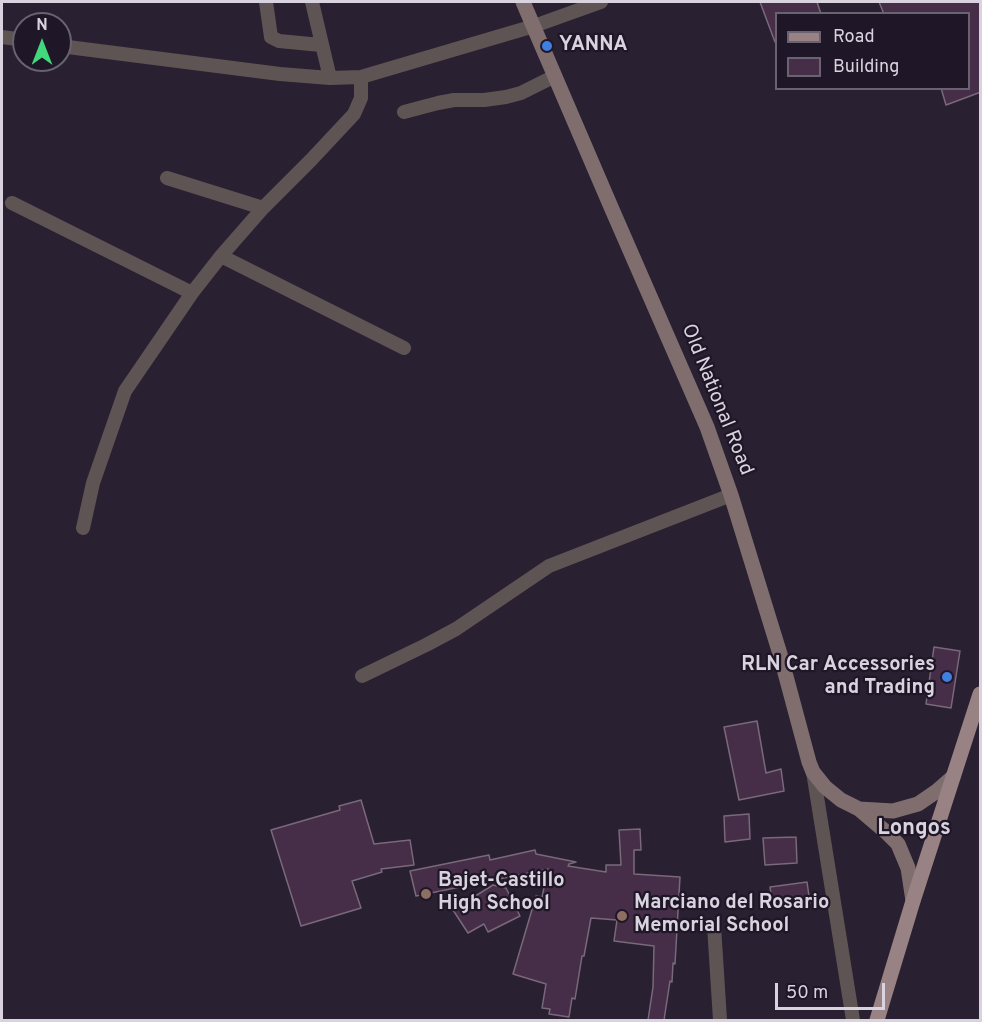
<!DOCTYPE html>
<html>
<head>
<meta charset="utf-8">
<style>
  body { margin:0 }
  #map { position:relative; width:982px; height:1022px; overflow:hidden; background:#292031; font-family:Overpass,sans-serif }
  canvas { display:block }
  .frame { position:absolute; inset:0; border:3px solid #d8d3de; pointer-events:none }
  .legend { position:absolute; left:775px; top:12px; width:195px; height:78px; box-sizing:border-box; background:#1f1727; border:2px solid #696270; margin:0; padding:8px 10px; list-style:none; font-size:18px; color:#d8d3de }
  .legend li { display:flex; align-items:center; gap:12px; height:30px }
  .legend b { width:30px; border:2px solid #696270 }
  .north { position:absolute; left:12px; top:12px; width:60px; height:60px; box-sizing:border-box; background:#1f1727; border:2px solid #696270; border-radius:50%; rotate:0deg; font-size:16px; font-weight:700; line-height:24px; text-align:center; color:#d8d3de }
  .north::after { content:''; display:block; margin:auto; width:21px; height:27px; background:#43d77b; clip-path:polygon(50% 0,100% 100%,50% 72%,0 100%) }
  .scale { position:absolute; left:775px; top:983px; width:110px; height:27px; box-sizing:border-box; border:3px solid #d8d3de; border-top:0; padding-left:8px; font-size:18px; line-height:21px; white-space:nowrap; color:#d8d3de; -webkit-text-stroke:4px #1f1727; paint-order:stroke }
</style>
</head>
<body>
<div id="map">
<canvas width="982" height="1022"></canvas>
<div class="frame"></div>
<ul class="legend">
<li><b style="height:8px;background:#998284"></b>Road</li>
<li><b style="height:16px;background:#462e48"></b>Building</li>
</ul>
<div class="north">N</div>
<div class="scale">50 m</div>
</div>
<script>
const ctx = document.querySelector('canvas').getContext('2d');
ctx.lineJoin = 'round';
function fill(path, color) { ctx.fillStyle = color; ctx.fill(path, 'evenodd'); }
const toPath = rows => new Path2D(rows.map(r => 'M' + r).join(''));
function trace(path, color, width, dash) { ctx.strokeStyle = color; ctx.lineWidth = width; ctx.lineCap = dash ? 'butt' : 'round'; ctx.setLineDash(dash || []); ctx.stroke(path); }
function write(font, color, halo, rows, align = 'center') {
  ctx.font = font + ' Overpass,sans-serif'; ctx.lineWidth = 4.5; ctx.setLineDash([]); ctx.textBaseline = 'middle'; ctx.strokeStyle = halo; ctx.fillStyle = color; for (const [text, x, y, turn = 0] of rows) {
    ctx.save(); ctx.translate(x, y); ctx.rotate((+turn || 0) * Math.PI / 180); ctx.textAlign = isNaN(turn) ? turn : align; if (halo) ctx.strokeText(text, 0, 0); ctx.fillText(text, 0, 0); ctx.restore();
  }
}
const building = toPath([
  [760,2,817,2,821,14,777,14,777,42,775,42,760,2],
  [879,2,981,2,981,92,946,105,941,88,969,88,969,14,884,14,879,2],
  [934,647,960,651,951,708,926,704,934,647],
  [757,721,766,773,781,769,784,791,739,800,724,727,757,721],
  [361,800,374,844,410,840,414,865,381,869,382,872,352,881,361,908,301,926,271,830,340,810,339,806,361,800],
  [749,814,750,839,725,842,724,816,749,814],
  [640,829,641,850,634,850,634,874,680,877,675,964,673,963,672,982,670,981,664,1020,648,1020,653,987,654,946,614,941,617,920,591,918,584,956,582,956,575,999,572,998,569,1017,549,1014,550,1009,542,1008,546,984,513,974,536,896,542,897,548,869,416,896,410,871,489,855,490,860,535,850,536,854,576,862,569,864,568,866,606,872,606,865,621,865,619,830,640,829],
  [796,837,797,863,765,865,763,838,796,837],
  [807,882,810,903,773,908,770,887,807,882],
  [493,885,506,888,520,916,488,932,484,924,468,933,453,910,493,885]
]);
fill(building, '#462e48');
trace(building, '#79697a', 1.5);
trace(toPath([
  [266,2,271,37,279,41,321,45],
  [312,2,330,78,361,77,534,26,601,2],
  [2,37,24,40],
  [60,46,280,74,330,78],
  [404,112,438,103,454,100,484,100,506,97,521,93,555,76],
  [167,178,263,208],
  [12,203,192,293],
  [221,256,404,348],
  [83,528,93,483,125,391,192,293,221,256,263,208,311,160,354,114,361,98,361,77],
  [362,676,426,645,456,629,549,566,731,495],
  [813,772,853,1020],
  [714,926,720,1020]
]), '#5f5454', 14);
trace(toPath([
  [523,2,611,207,707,427,731,495,780,654,809,762,813,772,825,787,841,800,859,809,886,832,898,844,908,868,913,901],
  [859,809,893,811,918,804,937,791,953,777]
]), '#806e6f', 15);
trace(toPath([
  [877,1020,913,901,980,694]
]), '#998284', 15);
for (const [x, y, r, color] of [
  [547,46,6,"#3f7fe0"],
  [947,677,6,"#3f7fe0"],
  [426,894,6,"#8d6e63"],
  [622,916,6,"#8d6e63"]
]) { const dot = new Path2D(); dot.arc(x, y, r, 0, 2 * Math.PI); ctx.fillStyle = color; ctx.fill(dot); trace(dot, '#1f1727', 2); }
write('bold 20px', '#d8d3de', '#1f1727', [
  ["YANNA",559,46],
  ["RLN Car Accessories",935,666,"right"],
  ["and Trading",935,689,"right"],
  ["Bajet-Castillo",438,882],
  ["High School",438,905],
  ["Marciano del Rosario",634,904],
  ["Memorial School",634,927]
], 'left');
write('20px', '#d8d3de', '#1f1727', [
  ["Old National Road",716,400,68]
]);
write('bold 22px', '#d8d3de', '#1f1727', [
  ["Longos",914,830]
]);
</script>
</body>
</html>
